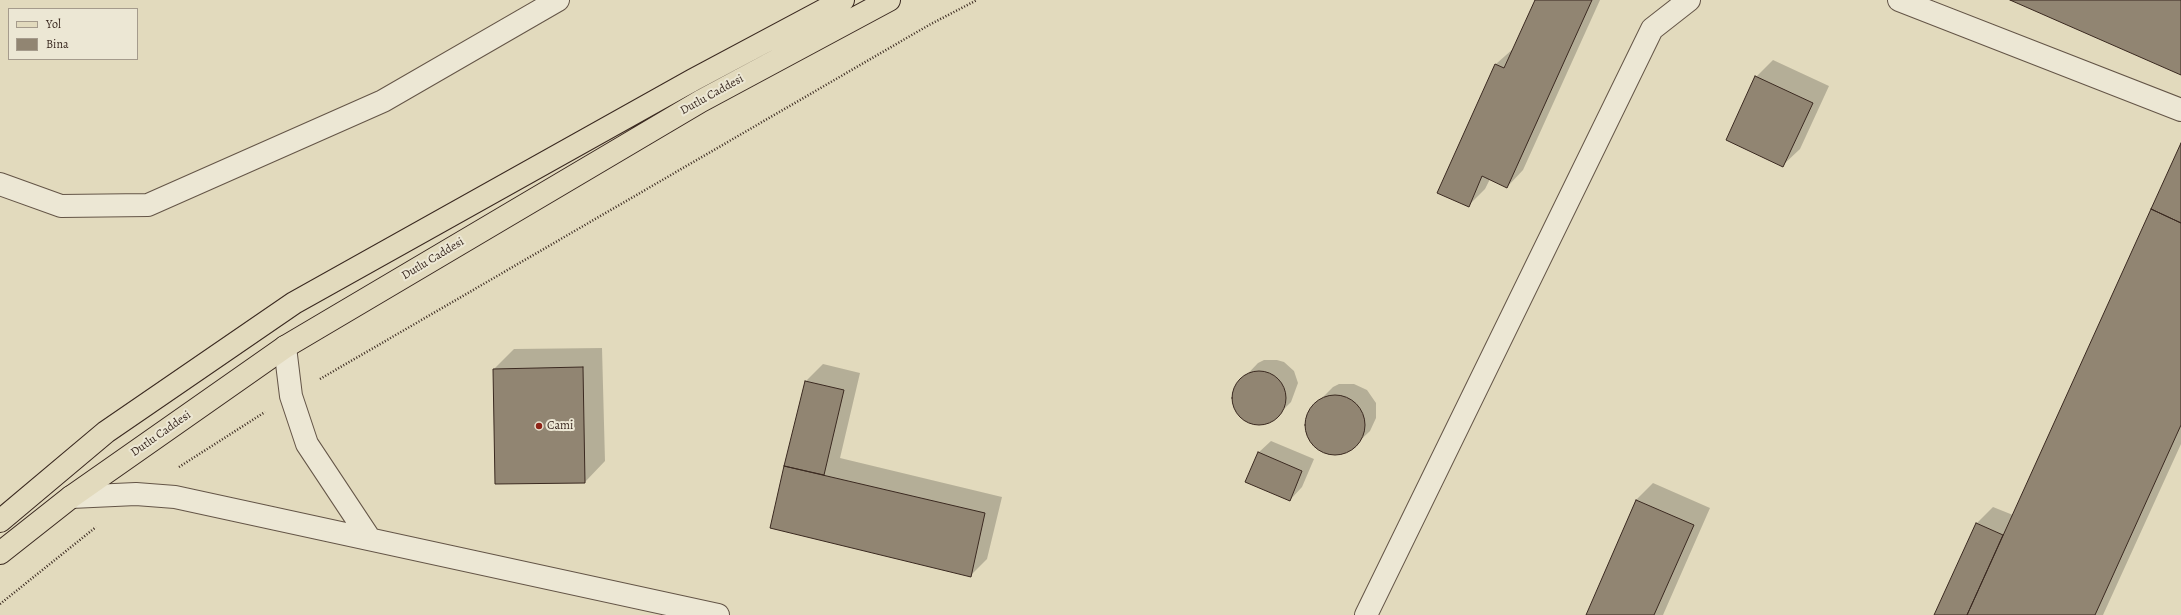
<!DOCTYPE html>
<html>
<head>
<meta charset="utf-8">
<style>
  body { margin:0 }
  #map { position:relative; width:2181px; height:615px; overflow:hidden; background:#e2dabd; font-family:Alegreya,serif }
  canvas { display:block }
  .legend { position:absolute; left:8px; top:8px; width:130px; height:52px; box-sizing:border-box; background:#ece7d4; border:1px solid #a59b8c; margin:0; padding:5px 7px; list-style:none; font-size:12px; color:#3a2920 }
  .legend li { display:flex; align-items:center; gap:8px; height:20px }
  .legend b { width:20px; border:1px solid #a59b8c }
</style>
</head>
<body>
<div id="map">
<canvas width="2181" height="615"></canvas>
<ul class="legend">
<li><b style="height:5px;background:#e2dabd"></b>Yol</li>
<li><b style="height:11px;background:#918572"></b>Bina</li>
</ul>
</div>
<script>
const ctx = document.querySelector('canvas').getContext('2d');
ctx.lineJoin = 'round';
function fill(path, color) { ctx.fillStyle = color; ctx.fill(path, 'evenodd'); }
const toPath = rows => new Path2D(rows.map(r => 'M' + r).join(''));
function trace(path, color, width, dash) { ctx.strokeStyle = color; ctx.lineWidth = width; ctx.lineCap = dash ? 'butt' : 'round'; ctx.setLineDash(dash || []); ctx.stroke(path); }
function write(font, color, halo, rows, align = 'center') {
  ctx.font = font + ' Alegreya,serif'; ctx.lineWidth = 4; ctx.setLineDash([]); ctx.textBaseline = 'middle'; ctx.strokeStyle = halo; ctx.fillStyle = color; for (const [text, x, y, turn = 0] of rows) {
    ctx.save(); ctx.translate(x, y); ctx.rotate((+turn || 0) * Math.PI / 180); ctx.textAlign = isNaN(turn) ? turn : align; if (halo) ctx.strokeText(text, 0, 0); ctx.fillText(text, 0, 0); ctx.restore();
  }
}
fill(toPath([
  [1536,0,1600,0,1523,170,1507,187,1490,179,1485,189,1468,206,1438,192,1496,64,1514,48],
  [1773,60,1829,86,1800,149,1783,165,1756,77],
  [2181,145,2181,444,2103,615,1935,615,1976,524,1993,507,2013,515],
  [602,348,605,461,585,482,494,369,514,349],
  [1264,360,1277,360,1284,362,1294,371,1298,383,1291,402,1273,420,1260,424,1242,417,1237,412,1233,399,1236,386,1258,363],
  [823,364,860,373,840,458,1002,497,987,559,970,576,771,528,806,381],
  [1339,384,1354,384,1367,390,1376,403,1376,418,1370,431,1351,449,1344,452,1329,452,1316,446,1311,440,1308,434,1307,419,1309,412,1320,400,1333,387],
  [1271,441,1314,459,1302,487,1290,500,1258,453],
  [1653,483,1710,508,1663,615,1587,615,1636,500]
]), '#0003');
const building = toPath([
  [1535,0,1592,0,1507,188,1482,176,1469,207,1437,193,1495,64,1504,68,1535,0],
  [2010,0,2181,0,2181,75,2010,0],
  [1755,76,1813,103,1783,167,1726,140,1755,76],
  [2181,143,2181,223,2151,209,2181,143],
  [2151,209,2181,223,2181,425,2095,615,1967,615,2151,209],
  [583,367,585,483,495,484,493,369,583,367],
  '1232 398a27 27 0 1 1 54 0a27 27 0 1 1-54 0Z',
  [805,381,844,390,824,475,784,466,805,381],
  '1305 425a30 30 0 1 1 60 0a30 30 0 1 1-60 0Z',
  [1258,452,1302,471,1290,501,1245,482,1258,452],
  [784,466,985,513,971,577,770,528,784,466],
  [1636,500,1694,525,1654,615,1586,615,1636,500],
  [1976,523,2003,535,1967,615,1934,615,1976,523]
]);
fill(building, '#918572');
trace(building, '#3a2920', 1);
const minor = toPath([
  [1899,0,2181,110],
  [0,184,61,206,148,205,383,101,558,0],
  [285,347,291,396,307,444,370,539],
  [71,497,136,494,175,497,718,615],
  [1366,615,1652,29,1689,0]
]);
const major = toPath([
  [0,521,106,432,294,303,693,80,843,0],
  [0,553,71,497,285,347,701,101,889,0]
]);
trace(minor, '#645547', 24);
trace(major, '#3a2920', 24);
trace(toPath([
  [320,379,929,25,977,0],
  [179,467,265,412],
  [0,604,96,527]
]), '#3a2920', 2.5, [1, 2]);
trace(minor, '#ece7d4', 22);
trace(major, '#e2dabd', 22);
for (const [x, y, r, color] of [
  [539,426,4,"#8f2418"]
]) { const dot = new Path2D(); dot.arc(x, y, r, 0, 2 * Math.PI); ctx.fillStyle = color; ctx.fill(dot); trace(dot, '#ece7d4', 1.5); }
write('12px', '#3a2920', '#ece7d4', [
  ["Dutlu Caddesi",712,95,-29],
  ["Dutlu Caddesi",433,259,-31],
  ["Dutlu Caddesi",161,434,-35]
]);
write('12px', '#3a2920', '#ece7d4', [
  ["Cami",547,426]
], 'left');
</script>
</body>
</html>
